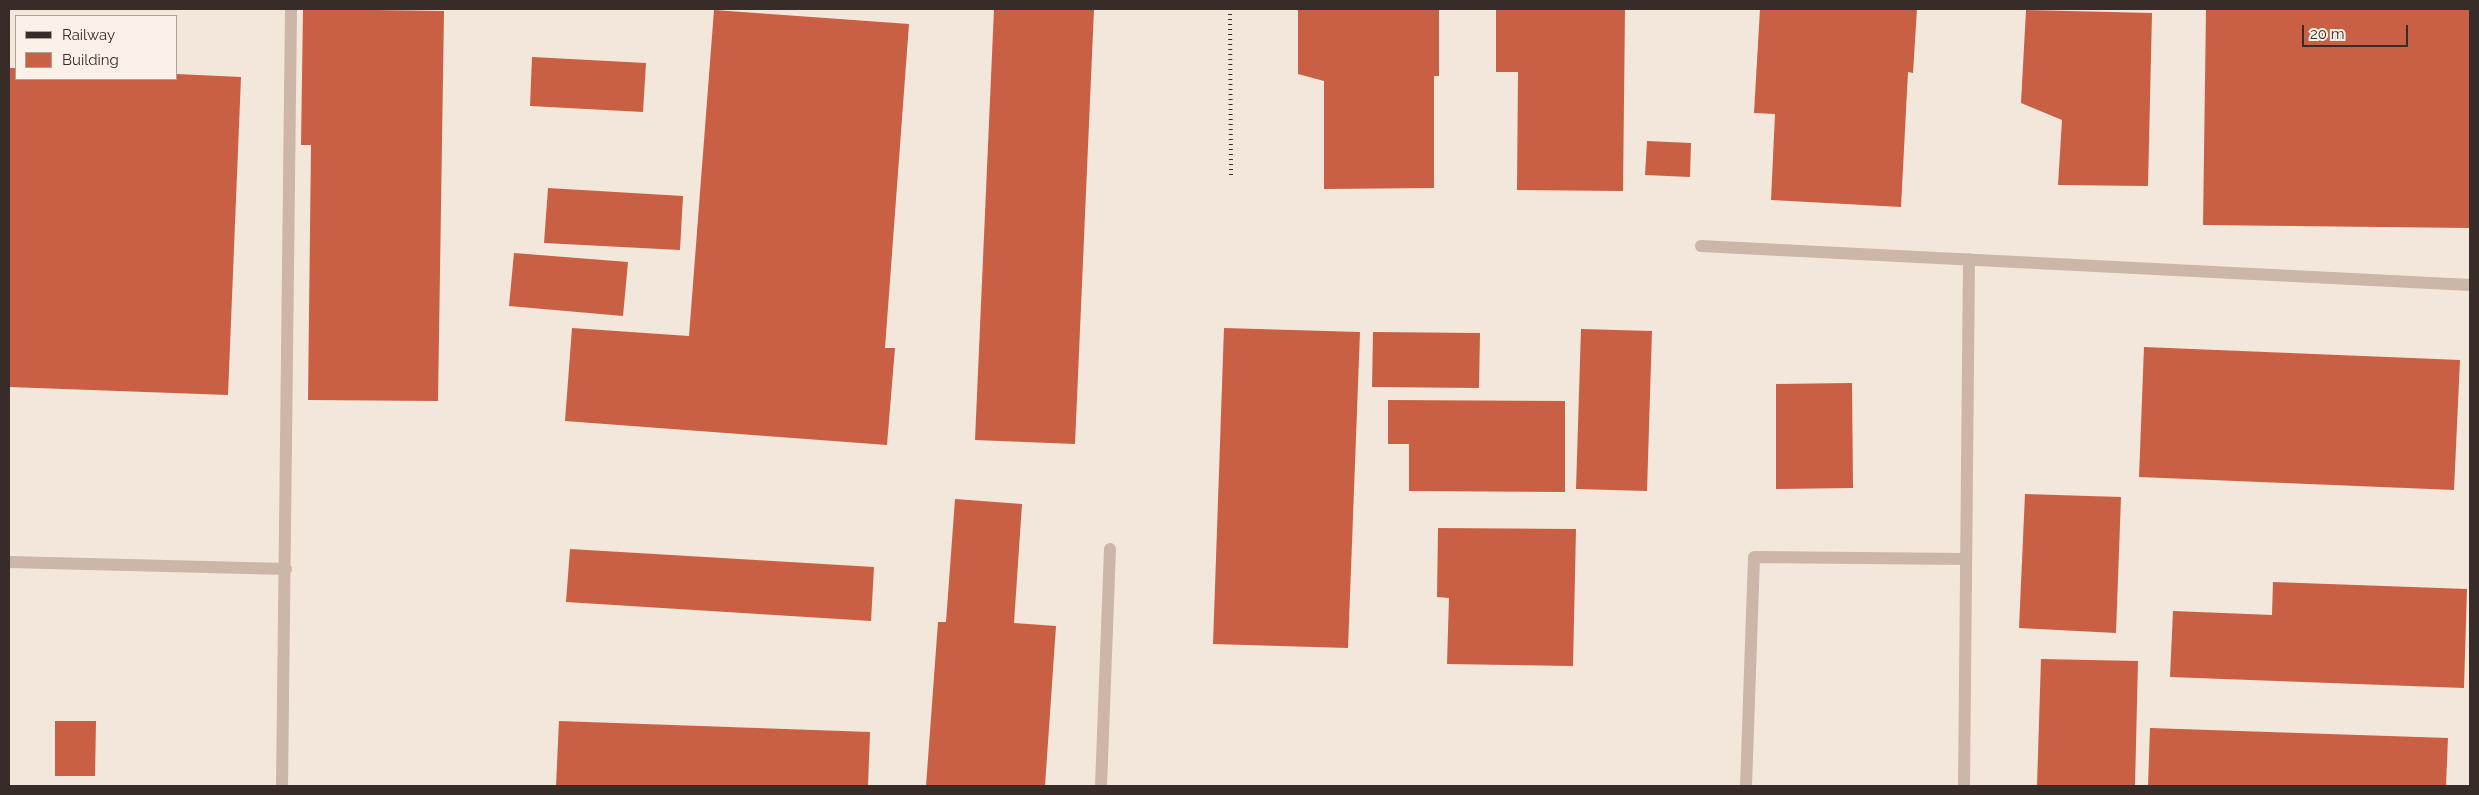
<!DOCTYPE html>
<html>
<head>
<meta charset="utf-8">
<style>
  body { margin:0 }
  #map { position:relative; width:2479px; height:795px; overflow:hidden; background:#f3e7db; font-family:Raleway,sans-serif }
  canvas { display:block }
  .frame { position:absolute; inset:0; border:10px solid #372c28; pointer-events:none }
  .legend { position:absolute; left:15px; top:15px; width:162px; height:65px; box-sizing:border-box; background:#faf1e8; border:1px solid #aca29b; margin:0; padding:6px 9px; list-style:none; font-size:15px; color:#372c28 }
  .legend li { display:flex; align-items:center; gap:10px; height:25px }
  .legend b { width:25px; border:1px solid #aca29b }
  .scale { position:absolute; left:2302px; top:25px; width:106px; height:22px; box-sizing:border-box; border:2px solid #372c28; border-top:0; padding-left:6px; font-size:15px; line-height:18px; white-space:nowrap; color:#372c28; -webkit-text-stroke:4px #faf1e8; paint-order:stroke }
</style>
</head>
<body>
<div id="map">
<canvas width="2479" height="795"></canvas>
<div class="frame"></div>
<ul class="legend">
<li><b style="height:6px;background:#372c28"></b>Railway</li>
<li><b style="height:14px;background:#c96043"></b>Building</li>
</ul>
<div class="scale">20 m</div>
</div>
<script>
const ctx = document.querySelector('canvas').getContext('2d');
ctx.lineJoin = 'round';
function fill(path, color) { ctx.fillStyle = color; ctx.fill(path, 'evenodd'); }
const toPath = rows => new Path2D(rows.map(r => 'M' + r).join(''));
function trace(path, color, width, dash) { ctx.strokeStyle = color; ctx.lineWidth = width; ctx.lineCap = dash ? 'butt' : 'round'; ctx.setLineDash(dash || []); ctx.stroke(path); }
fill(toPath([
  [303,9,444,11,438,401,308,400,311,145,301,145],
  [994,9,1094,9,1075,444,975,440],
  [1298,9,1439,9,1439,76,1434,76,1434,188,1324,189,1324,81,1298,74],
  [1496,9,1625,9,1623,191,1517,190,1518,72,1496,72],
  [1760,9,1917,9,1913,73,1908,72,1901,207,1771,200,1775,114,1754,113],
  [2206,9,2470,9,2470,228,2203,225],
  [714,10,909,24,885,348,895,348,887,445,565,421,572,328,689,336],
  [2026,10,2152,13,2148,186,2058,185,2062,120,2021,103],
  [532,57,646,63,643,112,530,106],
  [9,68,16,68,16,79,176,79,176,74,241,77,228,395,9,387],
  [1647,141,1691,143,1690,177,1645,175],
  [548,188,683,196,680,250,544,243],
  [514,253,628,262,623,316,509,306],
  [1224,328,1360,332,1348,648,1213,644],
  [1581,329,1652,331,1647,491,1576,489],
  [1373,332,1480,333,1479,388,1372,387],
  [2144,347,2460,360,2454,490,2139,477],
  [1852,383,1853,488,1776,489,1776,384],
  [1388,400,1565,401,1565,492,1409,491,1409,444,1388,444],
  [2025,494,2121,497,2116,633,2019,628],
  [955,499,1022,504,1014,623,1056,626,1045,786,926,786,938,622,946,622],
  [1438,528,1576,529,1573,666,1447,664,1449,598,1437,597],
  [570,549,874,567,871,621,566,602],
  [2273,582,2467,589,2464,688,2170,677,2173,611,2272,615],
  [2041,659,2138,661,2135,786,2037,786],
  [55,721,96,721,95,776,55,776],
  [559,721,870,732,868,786,556,786],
  [2150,728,2448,738,2446,786,2148,786]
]), '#c96043');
trace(toPath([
  [1701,246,2470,285],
  [9,562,286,569],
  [282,786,291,9],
  [1101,786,1110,549],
  [1746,786,1754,557,1966,559],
  [1964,786,1969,259]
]), '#cbb6a7', 12);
trace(toPath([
  [1230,9,1231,179]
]), '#372c28', 4, [1, 4]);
</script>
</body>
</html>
